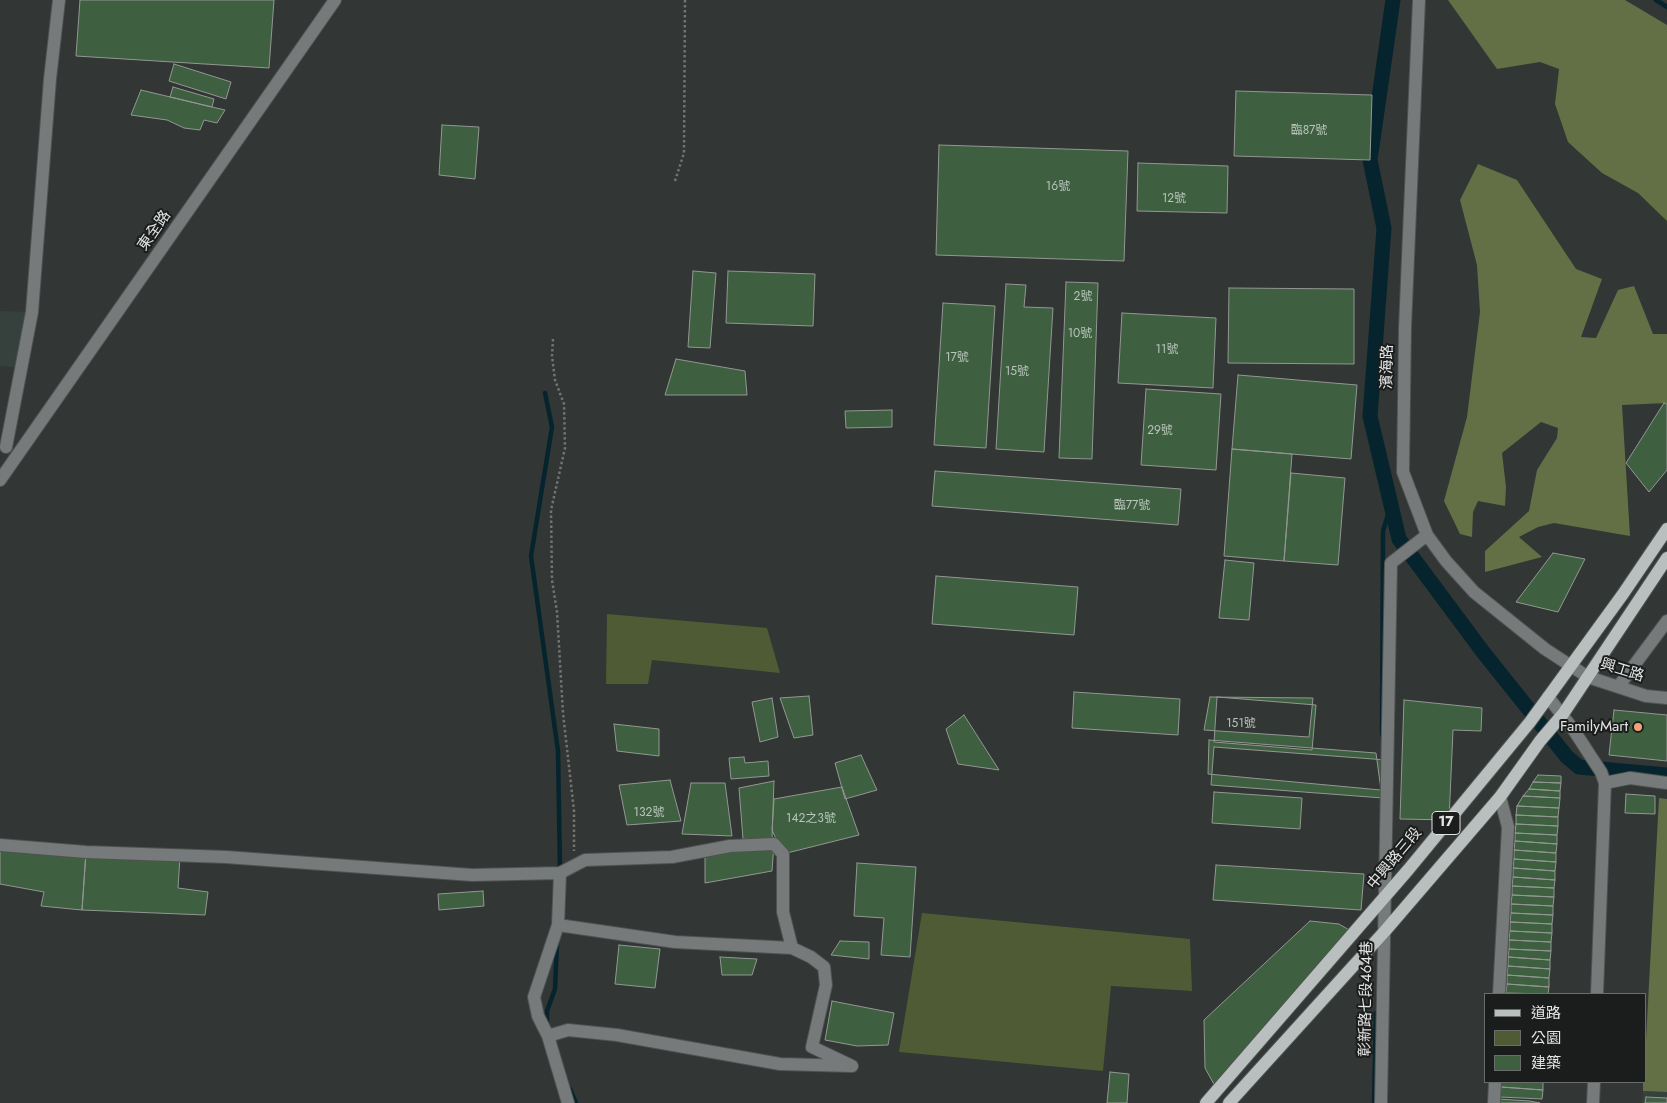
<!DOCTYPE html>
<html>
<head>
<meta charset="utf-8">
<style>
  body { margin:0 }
  #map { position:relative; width:1667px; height:1103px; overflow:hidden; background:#323634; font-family:Jost,"Noto Sans TC",sans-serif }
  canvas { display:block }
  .legend { position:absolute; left:1484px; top:993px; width:162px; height:90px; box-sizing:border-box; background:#1b1d1c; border:1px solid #6b6d6c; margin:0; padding:6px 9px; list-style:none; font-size:15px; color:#e2e5e4 }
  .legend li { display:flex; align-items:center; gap:10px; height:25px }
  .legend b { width:25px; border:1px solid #6b6d6c }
</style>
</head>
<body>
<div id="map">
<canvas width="1667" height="1103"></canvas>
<ul class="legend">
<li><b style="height:6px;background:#b9bebe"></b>道路</li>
<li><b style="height:14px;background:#4f5b34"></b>公園</li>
<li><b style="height:14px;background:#3e6041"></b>建築</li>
</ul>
</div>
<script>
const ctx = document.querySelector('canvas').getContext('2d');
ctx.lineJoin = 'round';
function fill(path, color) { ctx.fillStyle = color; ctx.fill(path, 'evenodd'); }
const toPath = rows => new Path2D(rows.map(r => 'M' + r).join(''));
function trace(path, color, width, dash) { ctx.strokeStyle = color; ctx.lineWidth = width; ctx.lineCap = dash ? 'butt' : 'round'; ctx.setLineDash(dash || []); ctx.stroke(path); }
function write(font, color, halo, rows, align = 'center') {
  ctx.font = font + ' Jost,"Noto Sans TC",sans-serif'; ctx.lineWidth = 4; ctx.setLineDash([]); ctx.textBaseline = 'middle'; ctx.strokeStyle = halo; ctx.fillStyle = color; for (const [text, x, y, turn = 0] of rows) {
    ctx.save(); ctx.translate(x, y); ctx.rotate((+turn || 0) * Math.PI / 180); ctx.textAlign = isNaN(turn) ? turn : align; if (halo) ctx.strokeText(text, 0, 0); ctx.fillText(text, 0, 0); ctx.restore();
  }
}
fill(toPath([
  [0,311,32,312,20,368,0,366],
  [1643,1091,1667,1092,1667,1103,1642,1103]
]), '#36413d');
fill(toPath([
  [607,614,767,628,780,673,652,660,648,684,606,684],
  [922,913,1190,939,1192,991,1111,986,1103,1071,899,1052]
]), '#4f5b34');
fill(toPath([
  [1448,0,1625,0,1667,25,1667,221,1638,193,1602,173,1568,142,1555,104,1559,69,1540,62,1497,69],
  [1478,164,1517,180,1576,269,1602,279,1581,337,1596,338,1618,290,1634,286,1653,334,1667,334,1667,403,1622,405,1630,536,1554,523,1538,527,1519,537,1542,557,1485,572,1485,551,1529,511,1537,470,1557,438,1558,428,1541,422,1502,453,1506,487,1505,506,1478,501,1473,512,1472,537,1460,534,1444,501,1467,417,1480,312,1477,265,1460,200],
  [1659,798,1667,799,1667,1092,1643,1091,1643,1082,1646,1082,1646,1040]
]), '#637046');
trace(toPath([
  [1656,0,1667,7],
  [545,393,552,427,531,556,558,751,560,870],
  [1382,735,1383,531,1391,505],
  [547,1026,547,1011,555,989,557,943],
  [570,1089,576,1103],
  [1374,1103,1376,1013]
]), '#06242d', 4.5);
trace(toPath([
  [1393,0,1370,160,1384,228,1370,416,1399,539,1483,652,1567,757,1579,767,1667,775]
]), '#06242d', 15);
const building = toPath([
  [80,0,274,0,269,68,76,56,80,0],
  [174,64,231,82,226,99,169,81,174,64],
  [173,87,214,99,212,107,170,97,173,87],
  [141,90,212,107,225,110,217,123,204,120,200,130,184,128,167,120,131,115,141,90],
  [1236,91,1372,95,1370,160,1234,156,1236,91],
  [442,125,479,127,475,179,439,175,442,125],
  [939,145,1128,151,1124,261,936,255,939,145],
  [1138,163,1228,166,1227,213,1137,211,1138,163],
  [693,271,716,273,710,348,688,347,693,271],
  [728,271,815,274,813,326,726,323,728,271],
  [1066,282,1098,283,1092,459,1059,458,1066,282],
  [1006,284,1026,285,1024,307,1053,308,1044,452,996,449,1006,284],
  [1229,288,1354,289,1354,364,1228,363,1229,288],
  [943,303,995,306,986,448,934,445,943,303],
  [1122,313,1216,318,1213,388,1118,383,1122,313],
  [676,359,745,371,747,395,665,395,676,359],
  [1238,375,1357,385,1351,459,1232,449,1238,375],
  [1146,389,1221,394,1216,470,1141,465,1146,389],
  [1664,403,1667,404,1667,470,1649,492,1626,463,1664,403],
  [892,410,892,427,846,428,845,411,892,410],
  [1232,449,1292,454,1284,561,1224,556,1232,449],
  [935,471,1181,489,1178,525,932,506,935,471],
  [1291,473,1345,478,1338,565,1284,561,1291,473],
  [1553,553,1585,559,1558,612,1516,602,1553,553],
  [1225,560,1254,563,1249,620,1219,618,1225,560],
  [936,576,1078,587,1074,635,932,624,936,576],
  [1074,692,1180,699,1178,735,1072,728,1074,692],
  [809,696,813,735,794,738,780,698,809,696],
  [1210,697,1313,698,1309,737,1204,730,1210,697],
  [1217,697,1316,705,1312,750,1214,742,1217,697],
  [772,698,778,737,760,742,752,702,772,698],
  [1404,700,1482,708,1481,731,1453,730,1449,820,1400,819,1404,700],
  [1614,710,1667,715,1667,761,1609,755,1614,710],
  [964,715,999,770,958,764,946,729,964,715],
  [614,724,659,729,659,756,617,751,614,724],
  [1209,740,1376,753,1381,790,1208,774,1209,740],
  [1214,747,1386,760,1383,798,1211,785,1214,747],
  [861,755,877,790,845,799,835,763,861,755],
  [744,757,745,763,768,761,769,776,731,779,729,758,744,757],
  [1538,775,1561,776,1561,783,1533,782,1538,775],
  [670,780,681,821,627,825,619,785,670,780],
  [774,781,772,840,743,839,739,788,774,781],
  [1533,782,1561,783,1560,791,1529,789,1533,782],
  [691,783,725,783,732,836,682,834,691,783],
  [842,787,859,835,783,854,772,830,774,799,842,787],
  [1529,789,1560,791,1560,798,1523,796,1529,789],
  [1214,792,1302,798,1300,829,1212,823,1214,792],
  [1626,794,1655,796,1655,814,1625,813,1626,794],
  [1523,796,1560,798,1559,808,1517,806,1523,796],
  [1517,806,1559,808,1558,817,1516,815,1517,806],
  [1516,815,1558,817,1558,826,1516,824,1516,815],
  [1516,824,1558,826,1557,835,1515,833,1516,824],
  [1515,833,1557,835,1557,844,1515,841,1515,833],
  [1515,841,1557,844,1556,853,1514,850,1515,841],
  [774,844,772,871,705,883,705,852,774,844],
  [0,848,86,852,82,910,41,906,44,892,0,884,0,848],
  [1514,850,1556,853,1556,862,1514,859,1514,850],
  [86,852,180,857,178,888,208,892,205,915,82,910,86,852],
  [1514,859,1556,862,1555,871,1513,868,1514,859],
  [857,863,916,867,910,957,881,955,884,918,854,916,857,863],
  [1216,865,1364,874,1361,910,1213,900,1216,865],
  [1513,868,1555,871,1555,880,1513,877,1513,868],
  [1513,877,1555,880,1554,888,1512,886,1513,877],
  [1512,886,1554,888,1554,897,1512,895,1512,886],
  [483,891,484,906,439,910,438,894,483,891],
  [1512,895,1554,897,1553,906,1511,904,1512,895],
  [1511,904,1553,906,1553,915,1511,913,1511,904],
  [1511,913,1553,915,1552,924,1510,922,1511,913],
  [1310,921,1339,924,1351,931,1215,1086,1205,1068,1204,1020,1310,921],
  [1510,922,1552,924,1552,933,1510,931,1510,922],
  [1510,931,1552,933,1551,942,1509,940,1510,931],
  [1509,940,1551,942,1551,951,1509,949,1509,940],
  [840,941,869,942,869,959,831,955,840,941],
  [619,945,660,949,655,988,615,984,619,945],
  [1509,949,1551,951,1550,960,1508,957,1509,949],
  [720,957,757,959,752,975,722,975,720,957],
  [1508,957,1550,960,1550,969,1508,966,1508,957],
  [1508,966,1550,969,1549,978,1507,975,1508,966],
  [1507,975,1549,978,1549,987,1507,984,1507,975],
  [1507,984,1549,987,1548,994,1506,993,1507,984],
  [832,1001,894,1013,888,1045,857,1046,825,1040,832,1001],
  [1110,1072,1129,1074,1127,1103,1107,1103,1110,1072],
  [1501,1082,1543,1082,1543,1090,1501,1087,1501,1082],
  [1501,1087,1543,1090,1542,1099,1500,1097,1501,1087],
  [1646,1097,1667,1098,1667,1103,1645,1103,1646,1097],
  [1498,1099,1530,1101,1540,1103,1498,1103,1498,1099]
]);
fill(building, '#3e6041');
trace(building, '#939793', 1);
const minor = toPath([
  [1419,0,1405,328,1403,472,1427,535,1446,561,1474,592,1545,649,1588,677,1646,696,1667,698],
  [6,447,32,312,50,79,59,0],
  [0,480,335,0],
  [1618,687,1667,621],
  [1548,697,1573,729,1601,772,1605,783,1597,994],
  [1605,783,1630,778,1667,783],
  [0,845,86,852,226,857,472,875,560,873,585,860,672,857,730,846,774,844,783,854,783,912,792,948,811,957,824,967,826,985,812,1047,852,1066,780,1064,617,1035,568,1030,548,1036],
  [560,873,558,925,534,997,538,1016,548,1036,568,1103],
  [558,925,675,942,792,948],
  [1499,994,1508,827,1500,797],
  [1381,1103,1391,563,1427,535],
  [1494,1103,1495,1082],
  [1593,1103,1594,1082]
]);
const major = toPath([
  [1206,1103,1408,870,1530,722,1623,594,1667,529],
  [1229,1103,1385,931,1500,797,1540,741,1563,714,1667,558]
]);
trace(minor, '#4e5250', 14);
trace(major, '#4e5250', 14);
trace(toPath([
  [675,181,684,153,685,0],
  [553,339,552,356,555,380,564,404,565,448,551,510,552,580,557,612,563,713,574,811,574,851]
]), '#717473', 2.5, [2.5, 2.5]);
trace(minor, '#777a7a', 12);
trace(major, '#b9bebe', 12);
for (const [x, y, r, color] of [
  [1638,727,5,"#efa377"]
]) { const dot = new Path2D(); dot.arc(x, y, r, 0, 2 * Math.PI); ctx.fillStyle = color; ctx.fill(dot); trace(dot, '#1b1d1c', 2); }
write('12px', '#b9c4bb', null, [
  ["臨87號",1309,131],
  ["16號",1058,187],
  ["12號",1174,199],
  ["2號",1083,297],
  ["10號",1080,334],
  ["11號",1167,350],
  ["17號",957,358],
  ["15號",1017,372],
  ["29號",1160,431],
  ["臨77號",1132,506],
  ["151號",1241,724],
  ["132號",649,813],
  ["142之3號",811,819]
]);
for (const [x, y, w] of [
  [1446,823,28]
]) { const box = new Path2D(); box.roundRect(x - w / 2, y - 11.5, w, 23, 4); ctx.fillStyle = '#1b1d1c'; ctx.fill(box); trace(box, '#e2e5e4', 1); }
write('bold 14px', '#e2e5e4', null, [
  ["17",1446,823]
]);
write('15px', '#e2e5e4', '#1b1d1c', [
  ["東全路",155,231,-55],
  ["濱海路",1388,367,-89],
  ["興工路",1622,671,17],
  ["中興路三段",1395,859,-50],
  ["彰新路七段464巷",1367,999,-89]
]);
write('15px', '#e2e5e4', '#1b1d1c', [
  ["FamilyMart",1628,727]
], 'right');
</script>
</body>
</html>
